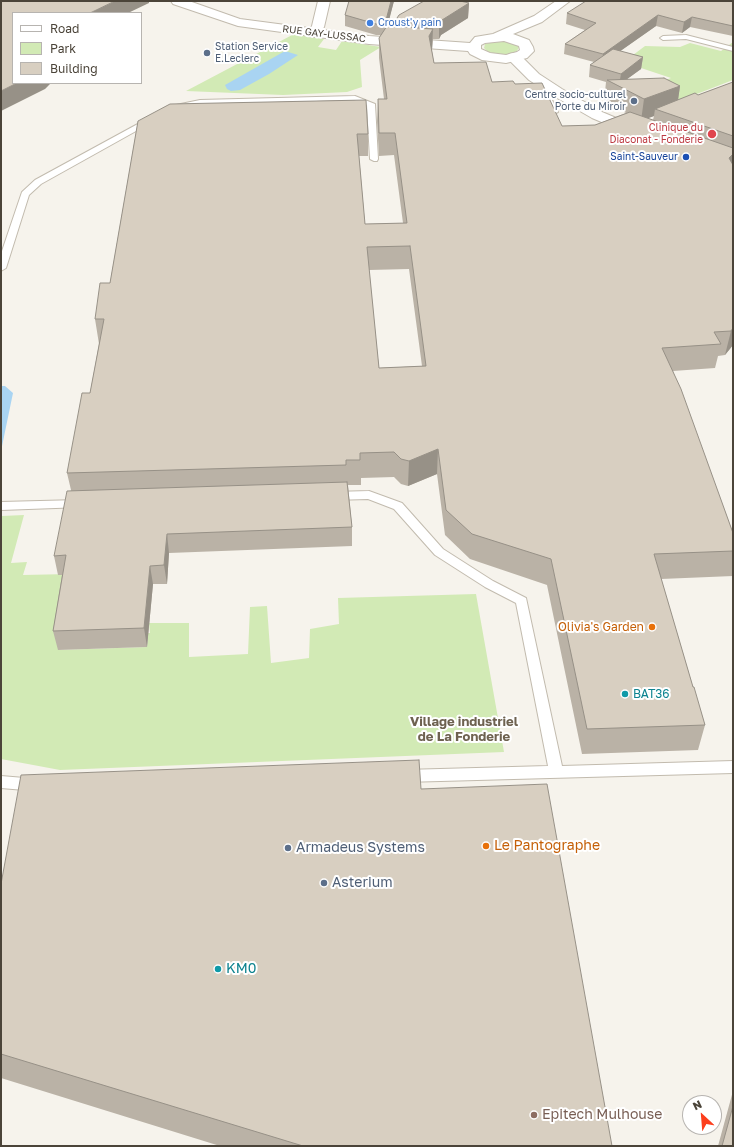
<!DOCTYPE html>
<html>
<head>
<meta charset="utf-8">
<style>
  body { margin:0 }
  #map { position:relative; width:734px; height:1147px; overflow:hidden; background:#f6f3ec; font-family:"Golos Text",sans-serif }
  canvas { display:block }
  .frame { position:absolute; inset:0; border:2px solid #4b4439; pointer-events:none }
  .legend { position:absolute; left:12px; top:12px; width:130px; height:72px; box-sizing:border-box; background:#fff; border:1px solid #b7b4b0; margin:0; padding:5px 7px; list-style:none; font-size:12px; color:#4b4439 }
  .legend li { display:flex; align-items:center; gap:8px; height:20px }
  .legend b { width:20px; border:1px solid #b7b4b0 }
  .north { position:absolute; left:682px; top:1095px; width:40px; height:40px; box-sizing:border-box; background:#fff; border:1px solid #b7b4b0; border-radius:50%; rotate:334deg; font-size:11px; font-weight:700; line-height:16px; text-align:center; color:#4b4439 }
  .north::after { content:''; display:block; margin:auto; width:14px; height:18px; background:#fc3f1d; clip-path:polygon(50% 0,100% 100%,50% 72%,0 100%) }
</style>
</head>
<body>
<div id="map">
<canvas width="734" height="1147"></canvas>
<div class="frame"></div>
<ul class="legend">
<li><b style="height:5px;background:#fff"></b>Road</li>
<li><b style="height:11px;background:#d2eab5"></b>Park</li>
<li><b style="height:11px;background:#d8cfc1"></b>Building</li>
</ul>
<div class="north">N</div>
</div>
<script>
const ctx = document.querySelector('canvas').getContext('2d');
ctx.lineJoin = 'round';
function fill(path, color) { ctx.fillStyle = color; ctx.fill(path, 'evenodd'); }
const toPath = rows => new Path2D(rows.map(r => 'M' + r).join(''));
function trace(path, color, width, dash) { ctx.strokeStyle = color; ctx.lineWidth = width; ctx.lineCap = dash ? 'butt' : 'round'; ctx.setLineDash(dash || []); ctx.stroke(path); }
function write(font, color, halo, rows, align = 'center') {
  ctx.font = font + ' "Golos Text",sans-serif'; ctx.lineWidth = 4; ctx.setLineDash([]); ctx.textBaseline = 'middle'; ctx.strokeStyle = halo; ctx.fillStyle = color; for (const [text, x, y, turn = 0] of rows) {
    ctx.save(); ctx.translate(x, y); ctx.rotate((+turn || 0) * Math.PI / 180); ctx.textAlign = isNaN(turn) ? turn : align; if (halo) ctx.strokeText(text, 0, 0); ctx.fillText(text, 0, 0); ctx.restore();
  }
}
fill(toPath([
  [294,34,324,39,318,47,336,50,342,41,381,47,360,60,362,87,347,92,283,95,186,91],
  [500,40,515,44,519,47,517,51,511,54,503,55,494,54,487,51,484,48,485,44],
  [733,42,733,80,676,102,646,87,671,78,635,66,629,58,645,46,680,47,690,43,721,51],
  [24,515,11,563,27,562,23,575,70,574,58,650,147,647,148,633,150,633,149,623,189,623,189,657,248,654,250,607,267,606,271,663,309,658,310,629,339,624,338,598,476,594,504,752,60,770,1,759,1,521,2,516]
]), '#d2eab5');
fill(toPath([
  [285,51,298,55,269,74,240,90,231,91,227,89,225,85],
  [1,386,5,386,13,393,1,451]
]), '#a9d4f2');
const service = toPath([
  [686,35,733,47,733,51,686,39,663,40,660,38,663,36,686,35],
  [554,90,560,90,561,92,552,100,558,112,554,114,550,112,544,99,554,90],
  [355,96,375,104,378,159,377,161,374,161,370,159,367,105,354,100,200,104,179,109,175,107,176,105,200,100,355,96],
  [147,119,153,119,154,121,41,184,29,195,6,268,1,271,1,254,22,192,35,180,147,119],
  [369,491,402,503,443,549,493,581,526,598,562,766,733,761,733,773,404,782,399,780,397,776,399,772,404,770,548,766,516,603,485,587,435,555,394,509,368,499,333,500,329,499,327,496,329,493,333,492,369,491],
  [79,500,83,501,85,504,83,507,1,510,1,502,79,500],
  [1,776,36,779,41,781,43,785,41,789,36,791,1,788,1,776]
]);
const minor = toPath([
  [318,1,330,1,324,27,318,36,313,37,308,36,307,33,312,26,318,1],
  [514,53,519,54,539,74,562,89,602,112,640,128,642,131,640,134,635,135,630,134,592,118,552,95,529,80,509,60,507,57,509,54,514,53]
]);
const tertiary = toPath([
  [171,1,189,1,240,19,369,36,470,43,475,37,493,34,534,16,556,1,570,1,542,22,513,34,529,40,533,47,534,51,527,58,506,63,482,60,470,54,468,51,369,44,238,26,173,4,171,1],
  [504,41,519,46,520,50,517,52,506,55,490,53,481,49,481,45,485,43,504,41]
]);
trace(service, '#c2bbae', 2);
trace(minor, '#c2bbae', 2);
trace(tertiary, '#c2bbae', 2);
fill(service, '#fff');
fill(minor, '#fff');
fill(tertiary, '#fff');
fill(toPath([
  [394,1,387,26,395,27,395,21,469,3,468,18,441,35,439,39,433,39,432,50,432,51,434,63,492,82,515,84,562,126,595,125,626,113,604,102,606,82,589,77,590,65,594,62,564,54,565,44,585,30,566,24,567,13,733,1,733,36,690,27,682,33,656,26,620,51,643,57,641,69,627,79,680,86,678,100,698,95,733,82,733,345,725,355,718,356,715,368,673,371,733,533,733,576,661,579,693,687,705,725,698,750,582,754,547,585,470,559,445,535,437,474,408,486,401,484,394,477,361,478,361,485,348,485,352,527,352,546,169,553,167,584,153,584,147,647,58,650,53,631,62,575,58,575,54,556,71,490,67,473,90,393,99,344,95,319,110,283,138,121,368,134,368,156,359,156,365,224,403,223,394,155,379,156,377,121,378,99,384,99,379,58,379,38,381,35,376,35,345,26,345,15],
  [654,116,653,120,647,118],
  [409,269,422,366,379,368,369,270],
  [421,789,612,1146,220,1146,1,1078,1,884],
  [733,1091,733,1146,718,1146]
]), '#bab2a6');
fill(toPath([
  [115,1,149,1,149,3,128,13,90,13],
  [391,1,394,1,385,36,385,24],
  [469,3,468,18,441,35,439,39,439,24,442,20],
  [658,15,656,26,602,64,603,54],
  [692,17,690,27,682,33,684,22],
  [433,29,432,50,428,57,429,36],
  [643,57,641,69,619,85,621,74],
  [17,83,50,83,50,84,45,89,1,111,1,91],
  [680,86,677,107,655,109,654,116,641,121,644,99],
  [733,154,733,166,729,158],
  [733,328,733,345,725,355,731,331],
  [438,449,437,474,408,486,409,461],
  [167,534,169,553,167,584,164,565],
  [150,566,153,584,147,647,144,628]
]), '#979187');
const building = toPath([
  [1,1,115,1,90,13,13,13,13,83,17,83,1,91,1,1],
  [349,1,391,1,385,24,376,24,345,15,349,1],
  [424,1,460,1,469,3,442,20,439,24,395,21,399,15,424,1],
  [586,1,733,1,733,26,692,17,684,22,658,15,603,54,565,44,596,23,567,13,586,1],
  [387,26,433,29,429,36,434,63,486,62,492,82,513,81,515,84,542,83,562,126,595,125,630,112,733,148,733,154,729,158,733,165,733,328,731,331,714,332,721,344,662,348,681,389,733,533,733,551,654,554,693,687,694,687,705,725,587,729,551,559,472,534,446,510,438,449,409,461,401,459,394,452,360,453,360,460,346,460,346,465,67,473,82,393,90,393,104,319,95,319,100,283,110,283,138,121,170,104,366,100,368,134,357,134,365,224,407,223,395,133,379,133,378,99,387,99,379,38,387,26],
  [410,246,426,366,379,368,367,247,410,246],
  [613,49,643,57,621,74,590,65,613,49],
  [664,78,680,86,644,99,607,80,664,78],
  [733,82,733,136,655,109,695,93,698,95,733,82],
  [347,482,352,527,167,534,164,565,150,566,144,628,53,631,66,555,54,556,67,491,347,482],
  [419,760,421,789,547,784,612,1146,303,1146,1,1054,1,884,21,775,419,760],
  [733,1106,733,1146,722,1146,733,1106]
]);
fill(building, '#d8cfc1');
trace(building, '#979187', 1);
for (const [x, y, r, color] of [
  [370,23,4,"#3f7fe0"],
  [207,53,4,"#5c6f8a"],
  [634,101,4,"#5c6f8a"],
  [712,134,5,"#e0444e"],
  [686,157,4,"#1a4fb4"],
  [652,627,4,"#e8710a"],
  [625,694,4,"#0f9aa8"],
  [486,846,4,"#e8710a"],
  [288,848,4,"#5c6f8a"],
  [324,883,4,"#5c6f8a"],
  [218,969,4,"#0f9aa8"],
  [534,1115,4,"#8d6e63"]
]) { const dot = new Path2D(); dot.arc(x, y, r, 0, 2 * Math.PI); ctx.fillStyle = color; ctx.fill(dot); trace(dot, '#fff', 1.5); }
write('10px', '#366cbe', '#fff', [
  ["Croust'y pain",378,23]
], 'left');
write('10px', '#4b4439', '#fff', [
  ["RUE GAY-LUSSAC",324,34,7]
]);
write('10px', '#4e5e75', '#fff', [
  ["Station Service",215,47],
  ["E.Leclerc",215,59],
  ["Centre socio-culturel",626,95,"right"],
  ["Porte du Miroir",626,107,"right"]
], 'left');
write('10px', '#be3a42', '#fff', [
  ["Clinique du",703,128],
  ["Diaconat - Fonderie",703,140]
], 'right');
write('10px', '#164399', '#fff', [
  ["Saint-Sauveur",678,157]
], 'right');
write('12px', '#c56008', '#fff', [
  ["Olivia's Garden",644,627]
], 'right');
write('12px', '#0d838f', '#fff', [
  ["BAT36",633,694]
], 'left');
write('bold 13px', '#6e6250', '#fff', [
  ["Village industriel",464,722],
  ["de La Fonderie",464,737]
]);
write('14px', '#c56008', '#fff', [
  ["Le Pantographe",494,846]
], 'left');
write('14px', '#4e5e75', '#fff', [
  ["Armadeus Systems",296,848],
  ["Asterium",332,883]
], 'left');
write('14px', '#0d838f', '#fff', [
  ["KM0",226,969]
], 'left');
write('14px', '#785e54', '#fff', [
  ["Epitech Mulhouse",542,1115]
], 'left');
</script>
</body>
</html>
